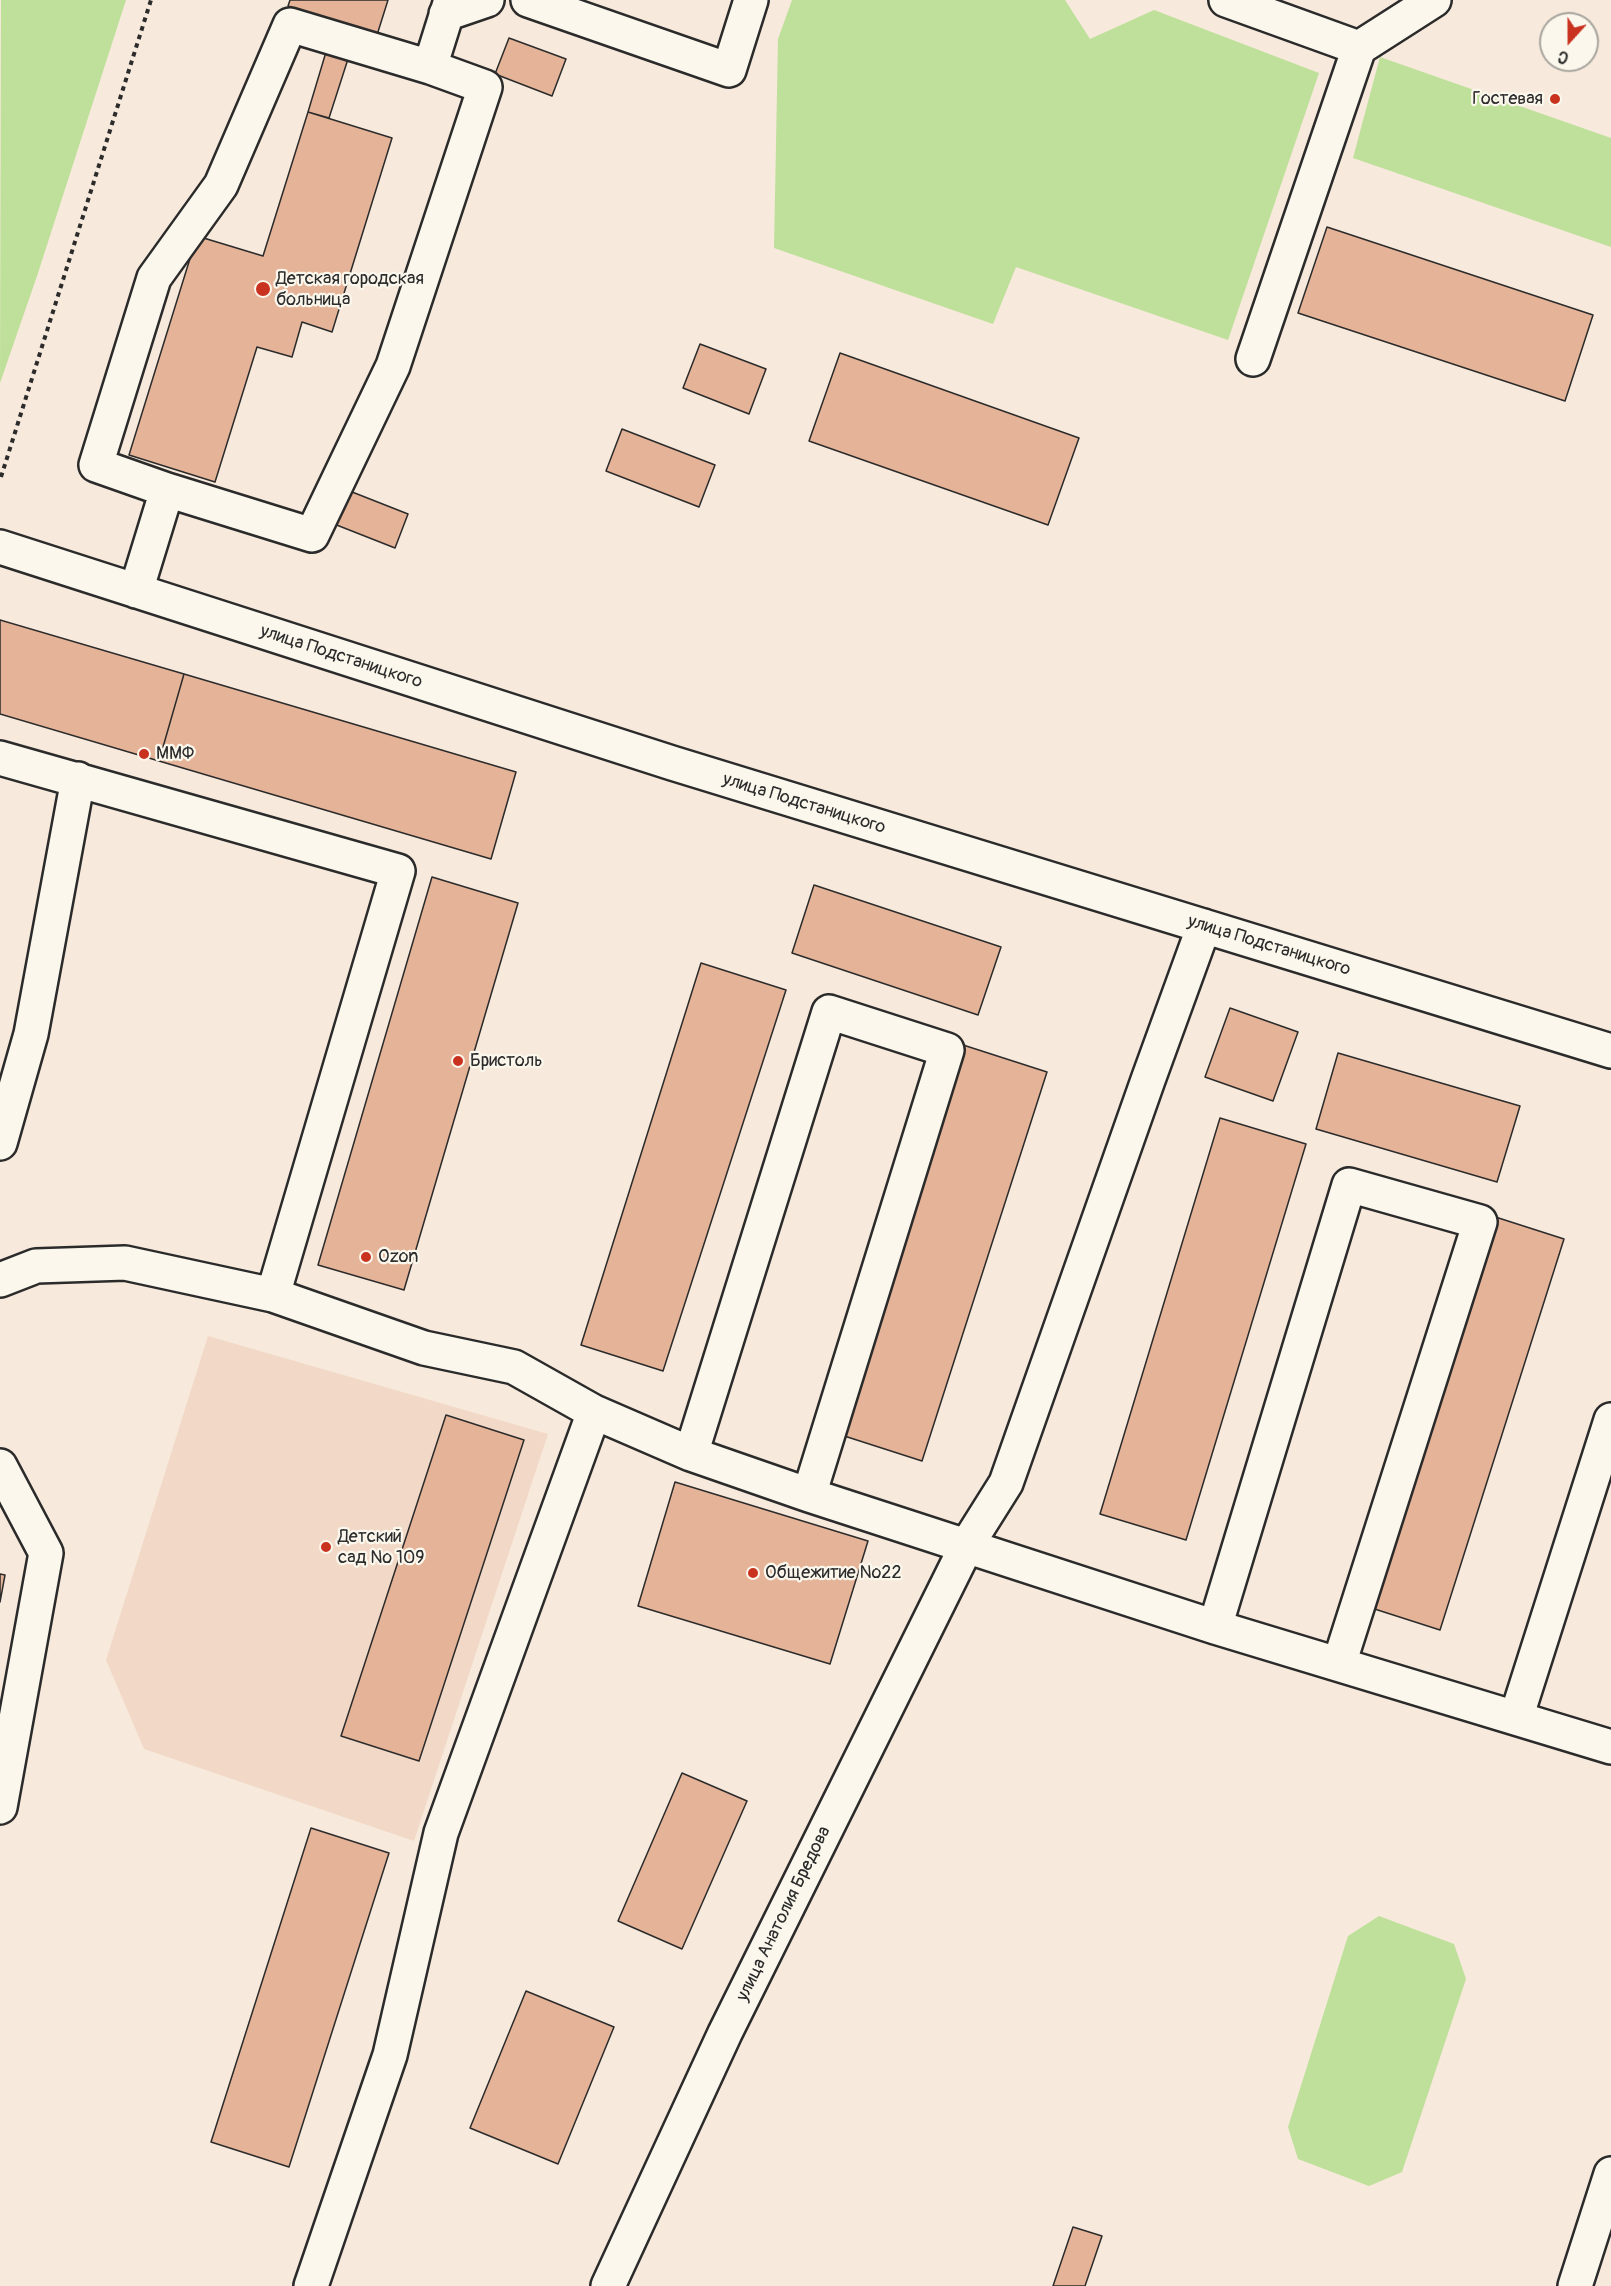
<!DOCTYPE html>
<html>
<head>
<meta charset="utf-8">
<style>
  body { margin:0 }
  #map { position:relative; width:1611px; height:2286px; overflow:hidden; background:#f7e9db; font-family:Pangolin,sans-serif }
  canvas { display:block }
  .north { position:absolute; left:1539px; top:12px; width:60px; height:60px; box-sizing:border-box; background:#fbf7ec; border:2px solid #a8a59f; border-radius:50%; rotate:201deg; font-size:16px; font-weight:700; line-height:24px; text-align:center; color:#2b2b2b }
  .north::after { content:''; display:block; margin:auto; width:21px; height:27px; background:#c8321e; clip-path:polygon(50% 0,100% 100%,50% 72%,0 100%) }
</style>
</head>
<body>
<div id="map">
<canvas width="1611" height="2286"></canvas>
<div class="north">С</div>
</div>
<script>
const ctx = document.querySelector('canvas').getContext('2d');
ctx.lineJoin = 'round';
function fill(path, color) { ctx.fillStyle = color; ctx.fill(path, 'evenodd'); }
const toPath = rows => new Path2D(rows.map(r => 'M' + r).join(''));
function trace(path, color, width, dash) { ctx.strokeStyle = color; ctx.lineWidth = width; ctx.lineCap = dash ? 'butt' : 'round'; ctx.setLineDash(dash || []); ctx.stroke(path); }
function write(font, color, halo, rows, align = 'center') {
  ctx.font = font + ' Pangolin,sans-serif'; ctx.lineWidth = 4.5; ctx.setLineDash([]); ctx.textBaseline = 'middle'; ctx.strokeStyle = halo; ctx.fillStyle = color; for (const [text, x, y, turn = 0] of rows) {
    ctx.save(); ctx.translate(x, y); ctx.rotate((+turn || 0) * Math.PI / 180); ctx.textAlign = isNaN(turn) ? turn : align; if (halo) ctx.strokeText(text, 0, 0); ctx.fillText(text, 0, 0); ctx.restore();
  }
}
fill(toPath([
  [208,1336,548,1434,414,1841,144,1749,106,1660]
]), '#f2d9c7');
fill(toPath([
  [1,0,126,0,37,276,0,383],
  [792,0,1065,0,1090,39,1154,10,1319,73,1228,340,1016,267,993,324,774,248,778,39],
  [1380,57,1611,138,1611,247,1353,158],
  [1379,1916,1454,1944,1466,1979,1402,2172,1369,2186,1298,2159,1288,2127,1348,1936]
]), '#bee09a');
const building = toPath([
  [290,0,388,0,377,35,288,6,290,0],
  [509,38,566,59,552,96,495,74,509,38],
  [326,52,348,59,329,118,308,112,326,52],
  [308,112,392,138,332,332,302,322,292,357,257,347,215,482,129,455,197,236,263,256,308,112],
  [1327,227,1593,315,1565,401,1298,313,1327,227],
  [700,344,766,369,749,414,683,388,700,344],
  [840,353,1079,438,1048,525,809,441,840,353],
  [622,429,715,465,699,507,606,471,622,429],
  [342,488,408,514,395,548,329,522,342,488],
  [0,620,184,674,159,761,0,714,0,620],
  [184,674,516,772,491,859,159,761,184,674],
  [432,877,518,903,404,1290,318,1265,432,877],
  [814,885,1001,947,978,1015,792,953,814,885],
  [701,963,786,990,663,1371,581,1345,701,963],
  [1230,1008,1298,1032,1273,1101,1205,1077,1230,1008],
  [960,1044,1047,1072,922,1461,835,1433,960,1044],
  [1338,1053,1520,1106,1497,1182,1316,1129,1338,1053],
  [1220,1118,1306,1144,1186,1540,1100,1514,1220,1118],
  [1483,1213,1564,1239,1440,1630,1359,1604,1483,1213],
  [446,1415,524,1440,419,1761,341,1736,446,1415],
  [675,1482,868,1541,830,1664,638,1606,675,1482],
  [0,1574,5,1575,0,1602,0,1574],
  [682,1773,747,1801,682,1949,618,1921,682,1773],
  [311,1828,389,1853,289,2167,211,2142,311,1828],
  [526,1991,614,2027,558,2164,470,2128,526,1991],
  [1073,2227,1102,2236,1085,2286,1053,2286,1073,2227]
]);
fill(building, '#e5b397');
trace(building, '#2b2b2b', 1.5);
const minor = toPath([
  [528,0,729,70,751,0],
  [1226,0,1359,48,1434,0],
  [446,14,487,0],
  [1253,359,1359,48],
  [167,490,96,465,154,278,221,185,290,25,430,67,451,0],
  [0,547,672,763,1611,1051],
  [136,591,167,490,312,535,393,366,485,87,430,67],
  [0,758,398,871,273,1295],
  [0,1143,31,1034,78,779],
  [0,1280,36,1266,125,1263,273,1295,424,1348,514,1367,594,1412,691,1454,809,1495,1215,1627,1611,1747],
  [691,1454,829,1012,947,1050,809,1495],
  [0,1466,46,1553,0,1807],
  [1215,1627,1349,1185,1480,1222,1339,1664],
  [1516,1718,1611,1420],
  [311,2286,390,2055,441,1833,594,1412],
  [608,2286,725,2033,967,1545,1006,1483,1148,1080,1204,926],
  [1575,2286,1611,2174]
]);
trace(minor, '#2b2b2b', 38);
trace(toPath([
  [1,477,151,0]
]), '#2b2b2b', 4, [4.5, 4.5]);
trace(minor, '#fbf7ec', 33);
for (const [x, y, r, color] of [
  [1555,99,6,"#c8321e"],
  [263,289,8,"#c8321e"],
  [144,754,6,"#c8321e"],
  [458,1061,6,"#c8321e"],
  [366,1257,6,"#c8321e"],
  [326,1547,6,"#c8321e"],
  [753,1573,6,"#c8321e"]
]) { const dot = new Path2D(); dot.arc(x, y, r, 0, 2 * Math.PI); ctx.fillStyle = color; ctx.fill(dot); trace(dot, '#fbf7ec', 2); }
write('18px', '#2b2b2b', '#fbf7ec', [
  ["Гостевая",1543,99,"right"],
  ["Детская городская",276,279],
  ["больница",276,300],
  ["ММФ",156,754],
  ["Бристоль",470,1061],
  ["Ozon",378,1257],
  ["Детский",338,1537],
  ["сад № 109",338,1558],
  ["Общежитие №22",765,1573]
], 'left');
write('18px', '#2b2b2b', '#fbf7ec', [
  ["улица Подстаницкого",341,657,18],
  ["улица Подстаницкого",804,804,17],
  ["улица Подстаницкого",1269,946,17],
  ["улица Анатолия Бредова",784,1914,-64]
]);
</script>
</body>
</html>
